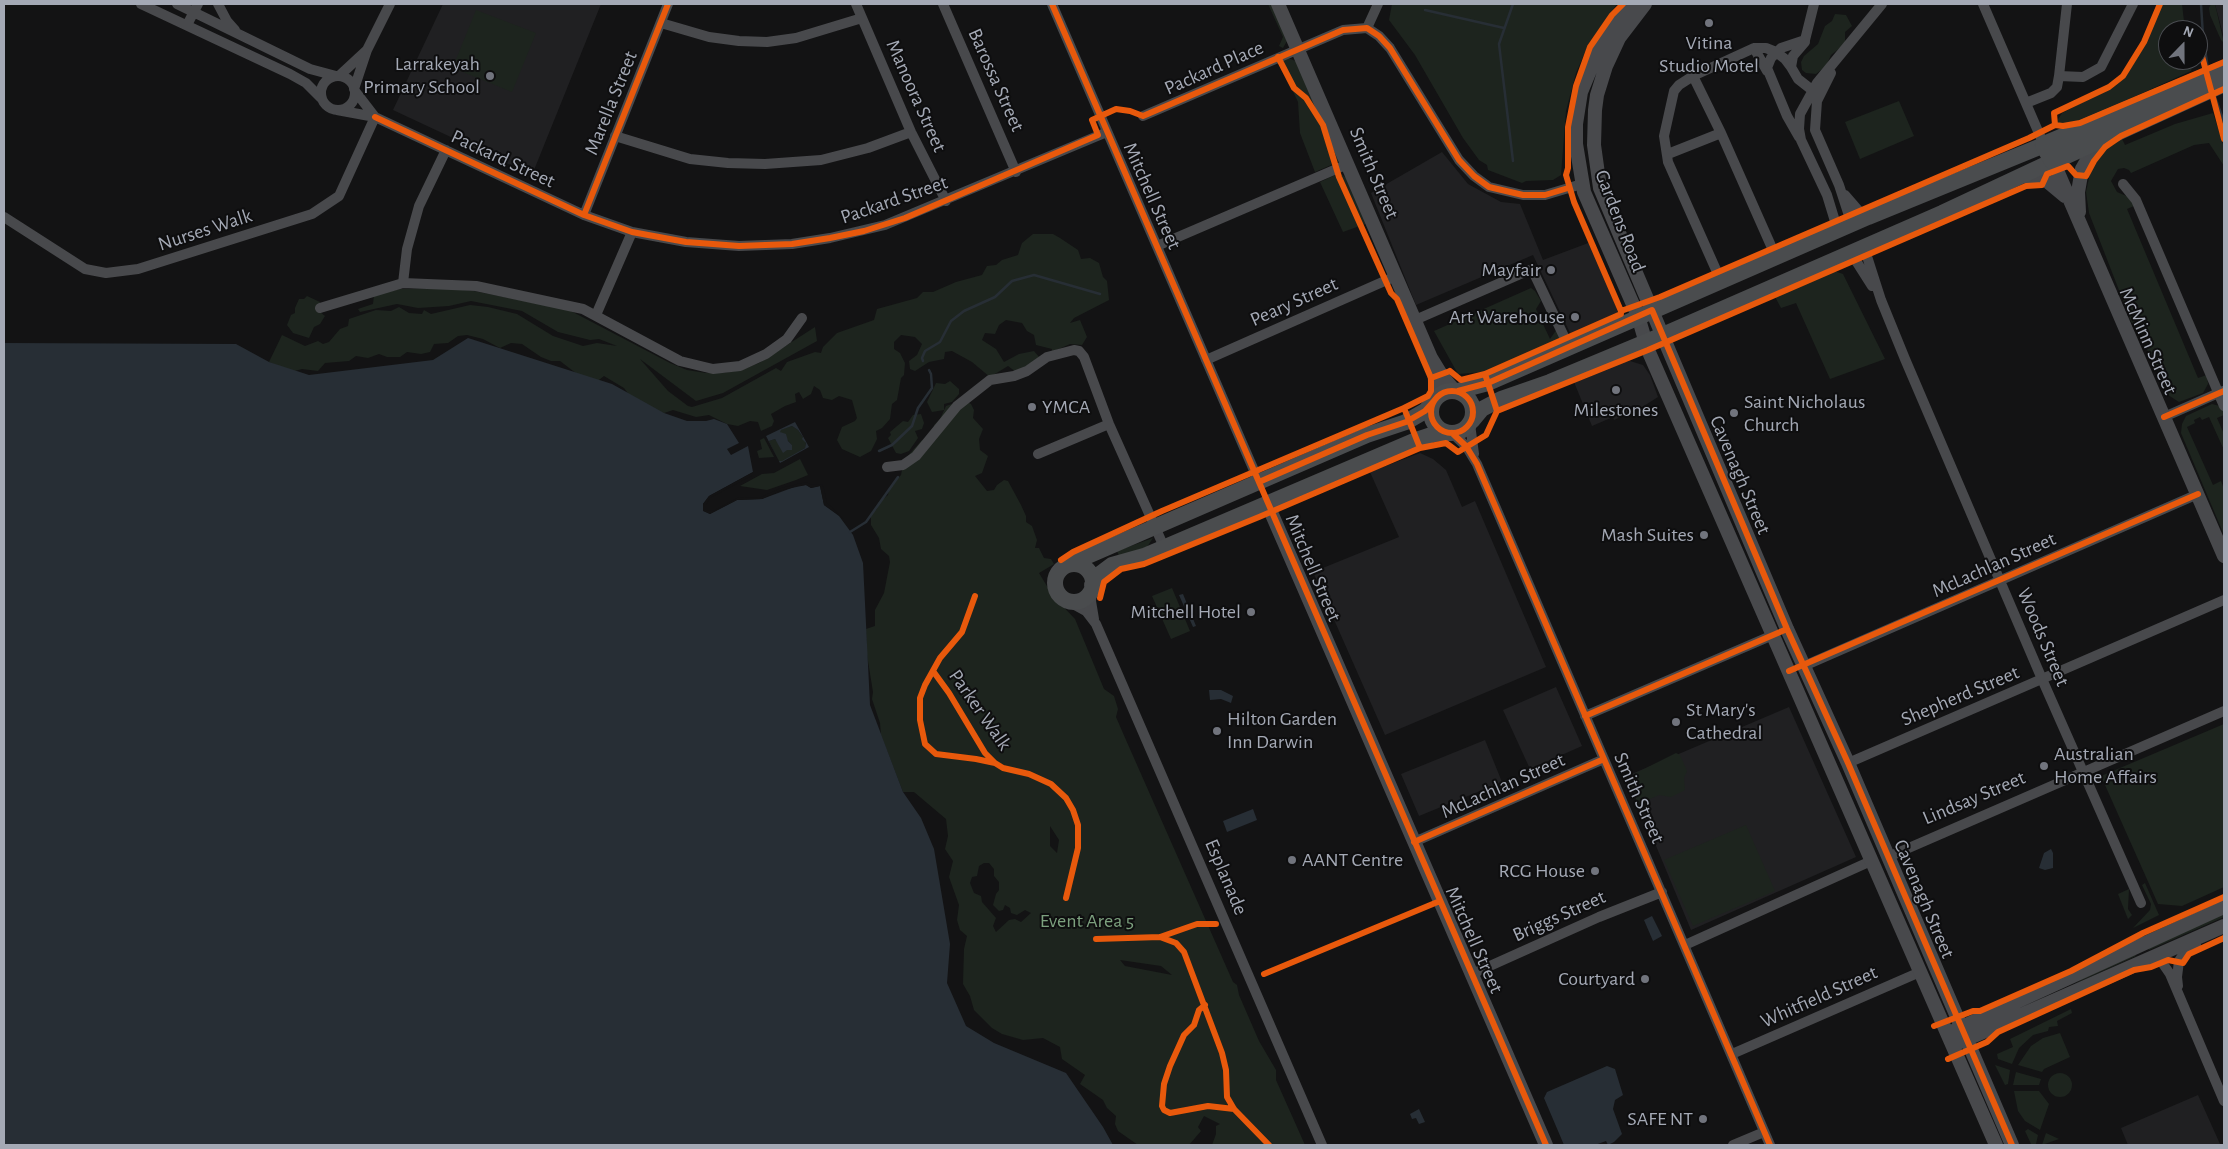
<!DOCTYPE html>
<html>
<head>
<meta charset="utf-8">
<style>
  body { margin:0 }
  #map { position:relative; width:2228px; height:1149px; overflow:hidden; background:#131314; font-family:"Alegreya Sans",sans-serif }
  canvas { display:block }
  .frame { position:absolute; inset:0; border:5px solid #a4a9b5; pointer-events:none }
  .north { position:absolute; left:2158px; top:20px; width:50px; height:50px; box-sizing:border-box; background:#0e0e0f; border:1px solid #4a4c51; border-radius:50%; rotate:22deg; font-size:14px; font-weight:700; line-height:20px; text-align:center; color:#a4a9b5 }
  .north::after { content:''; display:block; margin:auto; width:18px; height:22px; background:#71747d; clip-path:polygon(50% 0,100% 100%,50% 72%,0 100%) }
</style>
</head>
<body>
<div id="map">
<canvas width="2228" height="1149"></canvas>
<div class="frame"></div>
<div class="north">N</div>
</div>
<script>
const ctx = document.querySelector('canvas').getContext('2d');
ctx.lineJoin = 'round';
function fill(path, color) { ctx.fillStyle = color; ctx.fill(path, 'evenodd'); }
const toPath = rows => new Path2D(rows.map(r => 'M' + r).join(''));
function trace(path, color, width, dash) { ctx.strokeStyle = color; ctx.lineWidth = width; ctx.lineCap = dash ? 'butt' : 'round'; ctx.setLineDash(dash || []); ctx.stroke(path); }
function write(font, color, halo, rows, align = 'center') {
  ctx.font = font + ' "Alegreya Sans",sans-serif'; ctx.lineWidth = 4; ctx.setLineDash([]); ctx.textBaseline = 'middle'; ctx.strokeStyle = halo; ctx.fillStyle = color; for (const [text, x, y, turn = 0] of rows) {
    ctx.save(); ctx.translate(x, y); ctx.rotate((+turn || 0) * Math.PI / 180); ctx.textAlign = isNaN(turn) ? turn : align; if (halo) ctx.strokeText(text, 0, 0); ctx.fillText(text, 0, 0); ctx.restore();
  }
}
fill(toPath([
  [443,4,601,4,532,175,393,110],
  [2215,4,2224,4,2224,38],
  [1442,152,1468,184,1501,202,1520,204,1543,260,1591,242,1618,312,1571,335,1533,255,1416,305,1371,193],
  [1630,361,1643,365,1650,375,1658,397,1639,409,1614,420,1613,417,1592,426,1574,382,1619,363],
  [1420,453,1433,459,1446,470,1462,507,1475,501,1546,667,1385,735,1313,572,1399,537,1370,472],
  [1556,687,1582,746,1530,769,1503,710],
  [1789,707,1856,857,1691,930,1627,776],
  [1485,740,1502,782,1419,816,1401,774],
  [2198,1095,2220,1144,2128,1145,2121,1128]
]), '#202022');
fill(toPath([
  [1268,4,1273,4,1287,41,1283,48,1279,46,1283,37],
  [1392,4,1617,4,1589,43,1576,73,1566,111,1561,175,1553,180,1526,181,1522,183,1488,170,1487,165,1479,160,1463,138,1415,55,1389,20],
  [2162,4,2182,4,2185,30,2168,30,2168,60,2194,60,2191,71,2079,122,2055,124,2062,113,2110,88,2130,70],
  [2211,4,2215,4,2224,43,2221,40,2210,15,2209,8],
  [476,10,536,33,512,92,458,70,455,62],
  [1835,14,1846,15,1852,26,1845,32,1845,44,1831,55,1826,66,1816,74,1806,73,1802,70,1801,62,1804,56,1818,44,1825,26,1832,21],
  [1288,58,1298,62,1339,157,1338,162,1315,172,1300,133,1298,102,1279,62],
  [1899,101,1914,136,1860,159,1845,122],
  [2213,113,2224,147,2224,166,2209,143,2194,145,2131,173,2129,170,2124,168,2118,169,2111,181,2117,192,2131,198,2134,206,2127,209,2198,378,2207,375,2208,384,2203,393,2179,402,2168,395,2150,355,2131,321,2089,213,2086,192,2091,169,2101,152,2111,144,2121,137,2125,145,2175,124],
  [1341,174,1348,179,1368,223,1343,232,1320,182,1335,175],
  [1033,234,1053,234,1060,238,1078,250,1081,259,1090,258,1099,263,1103,277,1107,281,1109,300,1074,318,1070,323,1080,320,1087,337,1082,345,1070,344,1052,352,1052,349,1036,345,1034,335,1027,331,1022,323,1006,320,999,325,995,334,985,333,982,340,996,349,1004,362,1019,354,1034,351,1040,358,1016,372,1008,366,990,377,972,362,952,351,945,352,944,359,929,362,915,371,910,369,909,361,917,355,922,344,915,337,901,335,894,342,894,349,900,353,905,363,904,375,901,378,897,400,892,404,890,419,882,428,876,431,877,439,871,451,860,457,842,449,837,440,842,427,855,421,857,418,852,400,839,396,832,400,823,398,820,390,814,386,811,394,803,399,799,392,795,394,796,402,785,406,771,414,774,421,772,426,761,431,758,422,750,421,738,426,727,424,709,415,696,417,673,410,664,413,635,403,624,388,604,376,595,383,581,377,560,361,551,361,541,357,522,344,511,343,500,348,483,339,467,335,458,336,448,343,434,344,430,352,421,354,407,352,400,357,387,357,379,354,368,358,356,356,349,361,325,363,318,371,302,369,291,372,269,362,282,335,305,346,318,341,323,344,329,342,340,329,348,326,349,319,376,310,391,311,399,307,409,313,422,314,424,310,431,314,470,305,488,307,517,314,553,336,583,346,597,343,617,346,599,339,590,340,558,332,522,311,471,301,449,306,418,308,397,304,360,312,358,309,373,304,374,295,400,289,443,288,474,291,569,310,670,363,687,370,706,373,723,373,741,370,759,363,815,327,817,341,723,393,696,401,640,359,668,391,688,406,692,407,722,398,776,368,781,371,787,362,815,352,821,353,823,347,837,333,874,320,877,309,917,298,923,292,933,292,956,282,982,275,987,266,996,265,1002,260,1018,255,1022,243],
  [1834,271,1843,274,1885,359,1830,379,1796,303,1781,308,1773,293],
  [1531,288,1535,291,1541,301,1536,309,1550,339,1557,329,1564,339,1485,372,1458,374,1434,331],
  [307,296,320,302,320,312,325,316,320,324,314,327,309,338,293,333,287,325,291,315,295,313,295,308,299,299,304,299],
  [950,381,959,389,959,394,952,402,944,404,944,410,932,412,927,402,936,383,945,384],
  [960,398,971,404,974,410,973,418,983,429,979,439,980,450,988,456,982,473,975,476,987,491,994,490,997,485,1004,480,1008,481,1021,505,1026,516,1026,522,1032,526,1037,540,1035,548,1039,548,1044,558,1051,559,1054,564,1061,560,1039,573,1053,596,1075,619,1104,689,1114,696,1118,709,1116,717,1126,740,1233,982,1237,985,1239,995,1259,1041,1276,1070,1276,1080,1305,1145,1212,1145,1216,1134,1216,1126,1220,1124,1204,1116,1198,1127,1201,1131,1189,1145,1138,1145,1118,1131,1115,1124,1116,1116,1107,1108,1103,1100,1080,1084,1085,1075,1062,1059,1060,1047,1043,1038,1023,1040,1002,1034,992,1028,974,1010,970,996,963,984,964,949,967,936,960,930,957,920,959,905,949,877,953,861,945,849,948,836,946,819,914,792,903,792,881,735,880,723,872,699,873,692,867,655,866,629,875,626,875,610,884,593,890,562,889,556,881,549,879,538,871,525,871,514,877,509,878,503,888,495,889,488,901,475,904,460,922,440,929,445,932,439,934,425,940,419,946,406,958,402],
  [1050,826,1059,840,1057,853,1050,846],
  [984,863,989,863,994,869,994,876,999,882,999,890,996,894,993,905,999,911,1003,910,1005,905,1010,908,1011,913,1017,915,1025,910,1031,913,1021,922,1015,919,1009,920,996,932,993,926,996,918,982,902,981,896,974,893,970,883,972,877,977,876,979,866],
  [1120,960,1161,966,1172,975,1125,966],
  [2212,404,2220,406,2224,412,2224,415,2217,418,2224,434,2224,450,2209,417,2202,420,2200,417,2194,420,2195,423,2187,427,2213,485,2221,481,2224,489,2224,535,2181,433,2182,424,2186,416],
  [921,414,924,423,922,429,915,431,918,438,909,451,901,454,896,453,888,438,891,435,890,432,903,421,908,422,913,415],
  [792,426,798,430,803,437,806,443,805,448,782,462,779,461,769,441,775,439,781,447,792,445,780,432,780,430],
  [764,438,774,457,759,458,757,451,762,449,760,440],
  [800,459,808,475,796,480,767,490,740,486,762,474,774,473],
  [1153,538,1147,547,1119,556,1117,551],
  [1172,588,1190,631,1171,639,1152,596],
  [2224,724,2224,887,2182,906,2158,904,2101,776],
  [1676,753,1680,755,1687,771,1684,778,1685,790,1671,797,1659,795,1638,804,1628,780,1630,776],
  [1746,825,1775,891,1693,926,1664,860],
  [2145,883,2159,915,2133,928,2150,910,2151,904,2142,885],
  [2129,889,2128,909,2132,915,2128,919,2118,894],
  [2224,913,2224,917,2149,950,2147,945],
  [2134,951,2136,956,2072,985,1981,1023,2072,985],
  [2071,1009,2072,1013,2057,1021,2058,1026,2049,1027,2048,1031,2033,1035,2019,1048,2012,1064,1998,1059,1997,1054,2013,1047,2010,1039],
  [2060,1033,2070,1057,2044,1069,2042,1072,2018,1065,2031,1046,2043,1038],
  [1995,1065,2010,1070,2008,1084,2005,1085],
  [2016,1072,2041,1079,2039,1085,2013,1085],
  '2048 1085a12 12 0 1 1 24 0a12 12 0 1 1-24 0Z',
  [2014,1091,2039,1091,2049,1104,2040,1130,2025,1121,2018,1111],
  [2028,1129,2038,1135,2036,1144,2031,1144,2025,1131],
  [2046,1133,2059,1139,2042,1145]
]), '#1d241e');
fill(toPath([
  [468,338,612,384,664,413,687,421,706,421,714,419,727,424,739,443,727,449,731,455,748,446,753,472,709,496,703,504,704,511,710,514,737,500,762,499,797,486,806,485,811,488,820,486,824,505,839,516,853,535,863,563,870,705,903,792,921,818,934,849,950,944,947,983,966,1026,994,1043,1066,1073,1103,1127,1113,1145,4,1145,4,343,236,344,269,362,309,375,433,360],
  [795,422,809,447,780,463,766,436],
  [792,426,798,430,803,437,802,439,806,443,805,448,782,461,779,461,769,441,775,439,783,453,787,450,792,450,792,445,788,441,786,434,780,432,781,430],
  [1183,594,1196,626,1193,627,1179,595],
  [1209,690,1221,690,1233,696,1231,703,1221,699,1210,700],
  [1253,809,1257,820,1227,832,1223,821],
  [2051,849,2053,853,2053,868,2045,870,2039,868,2044,853],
  [1652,916,1662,936,1653,941,1644,920],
  [1607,1066,1615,1069,1623,1095,1615,1100,1613,1109,1622,1134,1614,1142,1608,1145,1606,1141,1595,1145,1564,1145,1544,1098,1547,1092],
  [1419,1109,1425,1122,1419,1124,1416,1118,1412,1119,1410,1114]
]), '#272e35');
fill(toPath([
  [753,472,753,475,710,498,706,505,706,510,710,511,715,510,737,498,761,497,781,488,806,482,812,485,822,484,824,489,827,503,844,519,824,505,820,486,811,488,806,485,782,490,762,499,737,500,710,514,703,511,703,504,709,496]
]), '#131314');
trace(toPath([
  [2201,4,2203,36,2208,69],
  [1425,10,1504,28],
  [2214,94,2224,122],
  [1513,161,1499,44,1513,4],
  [923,361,922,358,925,351,940,342,951,321,964,311,995,297,1012,281,1034,275,1100,294],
  [879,451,892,445,912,426,918,408,932,388,931,374,929,370],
  [850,532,866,522,898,477]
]), '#272e35', 2.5);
trace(toPath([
  [141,4,290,74,306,83,321,98],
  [177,4,310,69,336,76],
  [218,4,227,21,235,30],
  [856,4,911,132,946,201],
  [943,4,1016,172],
  [1052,4,1259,482],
  [1983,4,2044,145],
  [661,23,709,37,739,41,767,42,796,38,862,18],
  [187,25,198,4],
  [1367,28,1378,4],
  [1805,42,1793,56,1791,67,1798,79,1812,90,1814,96],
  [1754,48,1767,71],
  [1831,73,1817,101,1815,130,1839,185,1852,225],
  '321 93a17 17 0 1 1 34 0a17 17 0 1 1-34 0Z',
  [339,76,367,50],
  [1693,76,1721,133,1776,257],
  [2059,76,2067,4],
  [354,89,367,50,390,4],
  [355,91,375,117],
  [2026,103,2051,93,2057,87,2059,76,2083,77,2101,67,2133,4],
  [337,110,375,117,584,215,632,232,686,242,739,246,792,244,830,238,885,225,1107,132],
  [1143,116,1343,30,1367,28,1379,36,1390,48,1459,160,1474,176,1489,187,1523,195,1545,195,1582,184],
  [615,136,690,159,728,163,765,164,821,160,868,148,911,132],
  [1799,137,1787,116,1767,68,1771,58,1781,48,1805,40,1814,4],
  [1668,154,1721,133],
  [2123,184,2136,200,2224,406],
  [1845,195,1858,210,1868,217],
  [584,215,668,4],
  [4,217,85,269,106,273,138,269,312,214,339,196,375,117],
  [1838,231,1827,195,1801,140,1799,129,1800,114,1817,83,1882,4],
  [1157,246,1348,164],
  [1864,247,1881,300,1905,359,2042,679,2141,903],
  [1851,253,1872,286],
  [1721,281,1668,162,1664,136,1674,91,1679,85,1693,76,1754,48,1766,48,1776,52,1785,59,1791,67],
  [403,283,407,249,419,206,446,150],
  [320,308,403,283,476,286,583,309,680,361,713,369,740,366,766,354,787,339,802,318],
  [596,315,632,232],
  [1415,320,1532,269,1569,347],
  [1206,360,1396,276],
  [2164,417,2223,391],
  [1470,424,1474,454],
  [1452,433,1466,446,1477,464,1770,1145],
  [1038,454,1109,424],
  [887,467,903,465,916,456,957,406,990,380,1014,376,1027,371,1047,357,1074,350,1079,351,1084,357,1109,424,1164,547],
  [1092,588,1091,601,1094,619],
  [1066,600,1086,611,1096,624,1322,1145],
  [1804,666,2198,494],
  [1585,716,1773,635],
  [1848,763,2224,600],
  [1414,842,1604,759],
  [1888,857,2224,711],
  [1685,945,1871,861],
  [2153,958,2159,958,2170,974,2224,1101],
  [1472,974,1599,917,1662,892],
  [2178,986,2177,977,2179,961,2186,950,2196,945],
  [1732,1054,1920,972],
  [1733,1145,1764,1132]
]), '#48494c', 10);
trace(toPath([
  [1278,4,1431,358,1442,376,1454,390],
  [1632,4,1610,29,1601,44,1581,92,1576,124,1576,144,1584,192,1638,316,1648,350,1996,1145],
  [1645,4,1619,38,1606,66,1597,95,1595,110,1594,145,1600,188,1787,629,1848,763,2012,1145],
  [2053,161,2224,556],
  [2023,176,2047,181,2065,196],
  [2079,212,2078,192,2082,169,2090,155,2105,141],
  [1434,366,1436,398],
  [1267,503,1546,1145],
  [1955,1030,2224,907],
  [1960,1042,2224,926]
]), '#48494c', 14);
trace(toPath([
  '1431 412a21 21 0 1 1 42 0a21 21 0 1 1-42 0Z',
  [1458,391,1488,383,1868,217,2044,145],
  [1472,421,1482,409,1501,399,1550,382,1663,335,1942,213,2053,161],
  '1055 583a19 19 0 1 1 38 0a19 19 0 1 1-38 0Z',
  [1067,565,1367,435,1406,422,1425,411,1434,401],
  [1092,585,1100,574,1112,565,1144,556,1416,440,1434,434,1448,433]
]), '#4a4c4e', 16);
trace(toPath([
  [2224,69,2044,145,2053,161,2224,83]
]), '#4a4c4e', 18);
trace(toPath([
  [1052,4,1546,1145],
  [2198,41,2224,139],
  [1278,57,1294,88,1306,98,1323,125,1339,177,1391,293,1397,299,1431,378],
  [375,117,584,215,632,232,686,242,713,244,739,246,792,244,830,238,864,231,905,218,1098,135,1092,120,1116,109,1130,111,1143,116,1343,30,1367,28,1379,36,1390,48,1459,160,1474,176,1489,187,1523,195,1545,195,1568,188],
  [2055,125,2054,113,2109,87,2123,76,2144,42,2160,4],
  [584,215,668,4],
  [1621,311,1574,202,1566,175,1568,168,1568,127,1576,86,1590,47,1612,15,1623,4],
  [1450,371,1461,380,1485,374,1497,411,1486,435,1458,452,1446,443,1420,448,1404,408,1428,396,1431,391,1431,378,1450,371],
  [1485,374,1621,314,1621,311,1660,297,2029,138,2055,125,2063,126,2080,123,2224,62],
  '1431 412a21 21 0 1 1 42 0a21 21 0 1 1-42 0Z',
  [1458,391,1488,383,1652,310,1787,629,1848,763,2012,1145],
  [1497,411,1648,350,2026,186,2042,185,2047,174,2068,166,2076,175,2086,176,2094,161,2105,147,2121,136,2224,89],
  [2164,417,2224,391],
  [1452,433,1466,446,1477,464,1770,1145],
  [1259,482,1367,435,1406,422,1425,411,1434,401],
  [1061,560,1073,552,1162,511,1404,408],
  [975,596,962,632,940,658,925,685,920,698,920,720,925,744,936,754,976,759,995,763],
  [1100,598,1104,582,1121,569,1144,564,1259,517,1420,448],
  [933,671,949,693,985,753,995,763,1003,768,1029,774,1051,784,1066,798,1073,810,1078,825,1078,848,1066,898],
  [1789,671,2198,494],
  [1585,716,1787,629],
  [1414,842,1604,759],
  [1160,937,1176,943,1184,952,1222,1053,1226,1070,1227,1097,1234,1109,1269,1145],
  [1096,939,1160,937,1197,924,1216,924],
  [1264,974,1440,901],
  [1205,1005,1199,1010,1194,1025,1184,1035,1170,1066,1164,1084,1162,1106,1164,1110,1170,1113,1208,1106,1234,1109],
  [1934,1026,1973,1011,1980,1011,2071,971,2143,933,2224,897],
  [1948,1059,1987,1042,1998,1032,2134,970,2151,967,2168,960,2183,963,2189,954,2224,938]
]), '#e8590c', 6);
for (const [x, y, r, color] of [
  [1709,23,5,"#71747d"],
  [490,76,5,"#71747d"],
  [1551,270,5,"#71747d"],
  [1575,317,5,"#71747d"],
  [1616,390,5,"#71747d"],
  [1032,407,5,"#71747d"],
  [1734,413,5,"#71747d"],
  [1704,535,5,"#71747d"],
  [1251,612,5,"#71747d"],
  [1676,722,5,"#71747d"],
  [1217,731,5,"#71747d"],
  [2044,766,5,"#71747d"],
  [1292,860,5,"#71747d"],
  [1595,871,5,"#71747d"],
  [1645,979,5,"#71747d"],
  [1703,1119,5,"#71747d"]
]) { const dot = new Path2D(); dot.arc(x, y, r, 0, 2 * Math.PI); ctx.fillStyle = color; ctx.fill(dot); trace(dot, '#0e0e0f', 2); }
write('20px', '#a4a9b5', '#0e0e0f', [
  ["Vitina",1709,43,"center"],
  ["Studio Motel",1709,66,"center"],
  ["Larrakeyah",480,64],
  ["Primary School",480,87],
  ["Mayfair",1541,270],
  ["Art Warehouse",1565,317],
  ["Saint Nicholaus",1744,402,"left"],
  ["Church",1744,425,"left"],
  ["YMCA",1042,407,"left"],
  ["Milestones",1616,410,"center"],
  ["Mash Suites",1694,535],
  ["Mitchell Hotel",1241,612],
  ["St Mary's",1686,710,"left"],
  ["Cathedral",1686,733,"left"],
  ["Hilton Garden",1227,719,"left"],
  ["Inn Darwin",1227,742,"left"],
  ["Australian",2054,754,"left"],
  ["Home Affairs",2054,777,"left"],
  ["AANT Centre",1302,860,"left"],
  ["RCG House",1585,871],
  ["Courtyard",1635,979],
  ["SAFE NT",1693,1119]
], 'right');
write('20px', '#a4a9b5', '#0e0e0f', [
  ["Packard Place",1214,68,-24],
  ["Barossa Street",996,80,66],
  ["Manoora Street",916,96,66],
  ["Marella Street",611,103,-68],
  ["Packard Street",503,159,25],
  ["Smith Street",1374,173,67],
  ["Mitchell Street",1152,196,66],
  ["Packard Street",894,200,-19],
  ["Gardens Road",1620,221,69],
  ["Nurses Walk",205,230,-18],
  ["Peary Street",1294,302,-24],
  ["McMinn Street",2148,341,66],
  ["Cavenagh Street",1740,475,67],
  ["McLachlan Street",1994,565,-24],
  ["Mitchell Street",1313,568,67],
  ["Woods Street",2043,637,67],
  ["Shepherd Street",1960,696,-23],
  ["Parker Walk",980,710,55],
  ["McLachlan Street",1503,786,-24],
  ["Smith Street",1639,798,66],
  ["Lindsay Street",1974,798,-23],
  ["Esplanade",1226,877,67],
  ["Cavenagh Street",1924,899,67],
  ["Briggs Street",1559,916,-24],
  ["Mitchell Street",1474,940,66],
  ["Whitfield Street",1819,997,-24]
]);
write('20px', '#7ca07e', '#0e0e0f', [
  ["Event Area 5",1087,921]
]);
</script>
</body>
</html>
